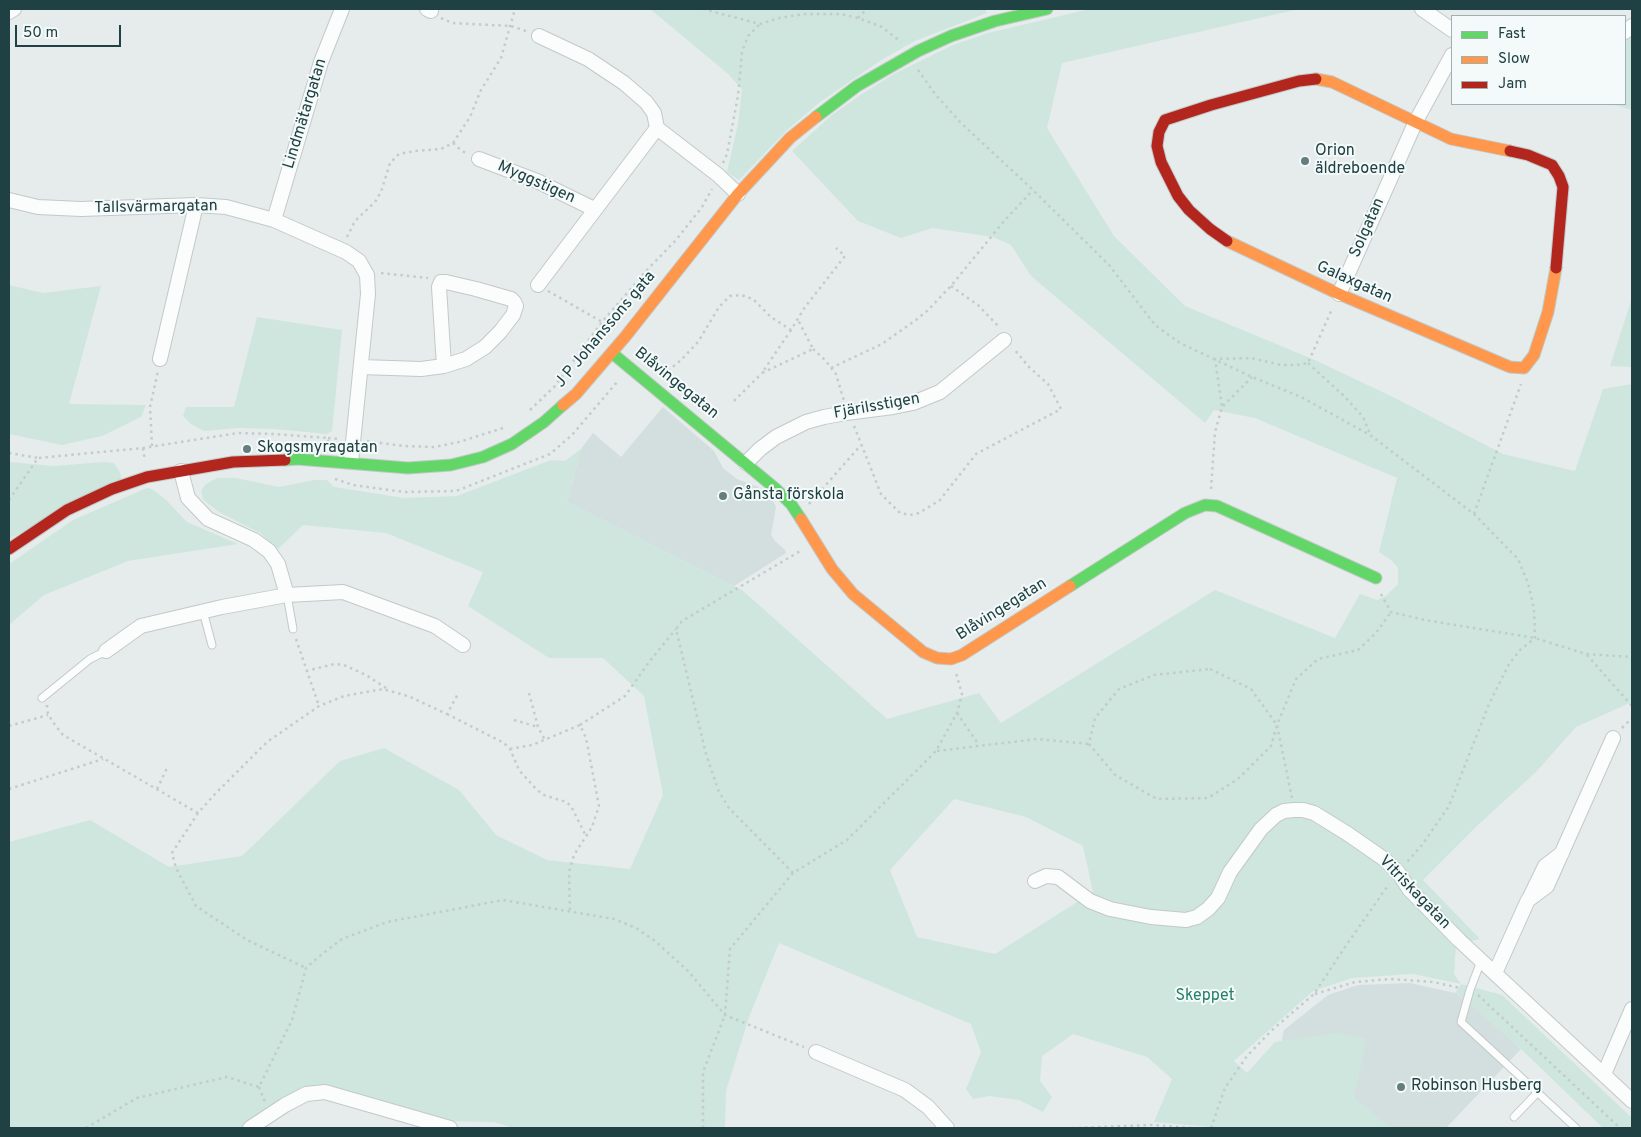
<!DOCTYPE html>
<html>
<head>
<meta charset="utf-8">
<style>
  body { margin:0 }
  #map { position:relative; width:1641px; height:1137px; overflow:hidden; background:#e6eceb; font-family:Overpass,sans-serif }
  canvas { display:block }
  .frame { position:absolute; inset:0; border:10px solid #204143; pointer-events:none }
  .legend { position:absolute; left:1451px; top:15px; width:175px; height:90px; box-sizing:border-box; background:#f4faf9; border:1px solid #9fb0b0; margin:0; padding:6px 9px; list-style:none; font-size:15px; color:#204143 }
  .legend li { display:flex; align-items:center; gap:10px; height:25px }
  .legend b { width:25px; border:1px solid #9fb0b0 }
  .scale { position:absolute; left:15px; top:25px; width:106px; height:22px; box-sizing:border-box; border:2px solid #204143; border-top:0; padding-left:6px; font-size:15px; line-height:18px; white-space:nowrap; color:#204143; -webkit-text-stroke:4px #f4faf9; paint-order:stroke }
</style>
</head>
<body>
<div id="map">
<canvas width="1641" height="1137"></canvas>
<div class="frame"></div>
<ul class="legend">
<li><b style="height:6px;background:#63d668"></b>Fast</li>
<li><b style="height:6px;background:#ff974d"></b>Slow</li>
<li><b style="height:6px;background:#b3261e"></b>Jam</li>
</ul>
<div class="scale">50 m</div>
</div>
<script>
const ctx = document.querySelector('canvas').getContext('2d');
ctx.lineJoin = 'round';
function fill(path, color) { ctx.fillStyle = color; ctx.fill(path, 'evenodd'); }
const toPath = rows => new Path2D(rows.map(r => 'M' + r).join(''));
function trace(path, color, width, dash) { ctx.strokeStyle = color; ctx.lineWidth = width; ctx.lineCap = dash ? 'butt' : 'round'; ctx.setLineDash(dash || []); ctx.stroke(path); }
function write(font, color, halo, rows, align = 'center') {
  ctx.font = font + ' Overpass,sans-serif'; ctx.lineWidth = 4; ctx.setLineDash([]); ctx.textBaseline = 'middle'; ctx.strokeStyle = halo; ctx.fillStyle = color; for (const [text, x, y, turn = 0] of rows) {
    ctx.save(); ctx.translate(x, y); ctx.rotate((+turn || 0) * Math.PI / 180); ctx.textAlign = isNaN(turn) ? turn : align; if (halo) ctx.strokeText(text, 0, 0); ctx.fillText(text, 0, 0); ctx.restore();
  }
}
fill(toPath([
  [663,407,714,451,723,468,737,479,758,487,773,501,776,507,771,535,775,541,785,550,786,553,734,586,567,502,581,449,593,433,621,457],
  [1410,983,1455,993,1473,1006,1521,1049,1446,1128,1365,1128,1285,1055,1282,1039,1284,1030,1328,995,1358,985]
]), '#d3dede');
fill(toPath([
  [650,9,985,9,987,13,915,41,883,59,852,80,820,102,786,131,739,180,727,172,738,124,742,89,727,73],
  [1090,9,1299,9,1062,63,1047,128,1114,236,1185,306,1317,361,1395,398,1503,454,1575,471,1603,389,1632,384,1632,702,1576,727,1536,772,1479,824,1423,880,1480,939,1456,945,1454,974,1461,984,1502,995,1632,1118,1632,1128,1603,1128,1521,1049,1473,1006,1455,993,1461,984,1413,974,1352,978,1313,991,1234,1061,1247,1073,1275,1042,1337,1032,1367,1039,1354,1097,1392,1128,1221,1128,1154,1122,1172,1079,1147,1057,1073,1034,1042,1056,1040,1081,1052,1097,1043,1112,1019,1100,989,1096,973,1099,966,1089,981,1052,971,1024,779,943,749,1017,726,1091,725,1128,513,1128,494,1122,445,1121,325,1087,260,1117,243,1128,9,1128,9,842,90,820,169,867,242,856,340,761,384,748,459,790,496,835,547,860,630,869,663,795,644,696,603,658,549,658,468,606,483,572,386,533,303,525,278,549,260,533,219,512,207,503,203,499,201,490,206,484,217,478,236,478,279,487,314,480,327,480,334,487,404,498,457,496,551,460,565,461,581,449,567,502,742,590,887,719,979,693,1001,723,1215,590,1335,638,1360,594,1377,600,1386,596,1398,584,1398,568,1392,561,1379,552,1397,478,1255,418,1214,410,1205,423,1031,276,1011,245,993,237,932,228,901,238,858,221,792,151,832,115,862,94,894,74,953,45,988,33],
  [954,799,1026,817,1083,846,1093,892,995,954,917,937,890,870],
  [1632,37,1632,110,1611,104,1625,104,1625,41],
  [9,285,43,293,101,286,69,404,146,405,141,417,102,436,62,445,9,434],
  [1632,298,1632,367,1610,366],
  [257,317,342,330,332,431,327,434,274,429,238,428,204,431,191,424,183,416,186,407,234,407],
  [9,462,54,466,103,462,114,463,120,472,121,479,9,539],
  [147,488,152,489,166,500,187,522,238,544,128,561,44,595,9,625,9,564,73,520]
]), '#cee6dd');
const lane = toPath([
  [287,595,293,629],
  [203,611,212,645],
  [42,698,90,659,106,651],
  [1481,961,1470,990,1461,1022,1576,1128],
  [1514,1117,1537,1093]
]);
const street = toPath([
  [427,9,431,11],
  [1422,9,1452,30],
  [9,12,14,9],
  [1625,32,1632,26],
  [539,36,588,59,624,83,646,102,654,113,657,128],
  [479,159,537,181,594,209],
  [9,200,38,207,81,209,196,205,226,207,274,220,346,252,359,261,367,275,368,294,351,462],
  [274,220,321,62,342,9],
  [538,285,657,128,718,175,738,194],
  [1339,294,1416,121,1452,55],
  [160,359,196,205],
  [361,367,421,369,444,366,466,359,485,347,500,332,513,315,516,306,514,302,511,299,476,289,446,282,441,282,439,287,444,366],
  [746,463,760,449,776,437,806,422,824,417,846,413,893,407,913,403,940,392,1004,340],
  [181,471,188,498,208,519,254,540,269,551,278,564,287,595],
  [106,651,141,626,222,607,287,595,343,592,435,626,463,645],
  [1035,881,1046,876,1058,877,1090,901,1110,909,1151,917,1186,920,1197,917,1208,909,1218,898,1230,872,1261,829,1276,815,1284,811,1294,810,1303,810,1314,813,1348,834,1384,859,1398,872,1409,889,1459,940,1632,1101],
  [1530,897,1545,866,1562,853],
  [1495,973,1528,900,1547,886,1613,738],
  [816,1052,905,1090,928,1107,947,1128],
  [1604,1074,1632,1009],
  [250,1128,285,1105,306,1094,325,1092,450,1128]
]);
const fast = toPath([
  [816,117,857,86,918,51,951,36,995,21,1047,9],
  [612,353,776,489,791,504,801,519],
  [285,460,297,459,408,468,451,465,483,457,512,444,544,422,563,405],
  [1070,586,1185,513,1205,505,1217,506,1376,578]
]);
const slow = toPath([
  [1316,79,1332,82,1451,139,1510,151],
  [1227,241,1339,294,1510,367,1524,368,1534,355,1548,312,1556,268],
  [563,405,576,394,625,337,738,194,790,138,816,117],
  [801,519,832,569,853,594,923,652,937,658,951,659,962,655,1070,586]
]);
const jam = toPath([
  [1510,151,1528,155,1552,165,1559,176,1563,187,1556,268],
  [1227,241,1210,229,1189,210,1178,196,1161,162,1157,146,1159,132,1165,120,1211,105,1299,81,1316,79],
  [9,549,67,510,112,489,147,477,233,462,285,460]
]);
trace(lane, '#c3c9c8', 9);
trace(street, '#c3c9c8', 16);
trace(fast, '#c1cac9', 13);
trace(slow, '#c1cac9', 13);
trace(jam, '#c1cac9', 13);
trace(toPath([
  [703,9,760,24,779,18,804,14,841,14,858,18,882,27,901,42],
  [441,18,452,23,511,26,526,31],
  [858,18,867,9],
  [918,70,935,94,961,123,1033,190,1109,265,1155,325,1180,343,1252,377,1301,397,1370,435,1474,514,1518,559,1528,583,1534,609,1535,638,1520,650,1509,664,1489,704,1449,806,1422,845,1407,862],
  [453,143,462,151,468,154],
  [723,163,727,154,738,96,742,52,748,36,760,24],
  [347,237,355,221,375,202,381,192,390,163,399,154,415,151,441,149,453,143,470,117,481,90,501,58,515,9],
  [381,273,428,278],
  [951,286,978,305,999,327],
  [548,291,611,327],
  [791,330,762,373,813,349,798,320],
  [813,349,825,360,836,374,844,401],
  [1308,363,1345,397,1363,417,1370,434],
  [831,368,882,344,916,320,928,310,951,286,1004,221,1033,190],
  [663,375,681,360,698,342,719,307,730,296,741,295,753,299,771,317,791,330,805,307,845,256,836,248],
  [734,401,762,373],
  [1223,406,1252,377],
  [530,410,555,386,602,322,647,270,676,240,702,207,712,189],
  [854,426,881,494,900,513,910,515,919,513,940,500,976,454,1061,409,1048,384,1029,367,1014,349],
  [328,438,341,439],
  [367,441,403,446,434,447,459,442,503,428],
  [152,446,150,407,158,371],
  [143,448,145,461],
  [9,453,38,458],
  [335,479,353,485,404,492,456,491,550,454,572,435,618,381],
  [1211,489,1215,432,1222,407,1215,359,1251,358,1281,365,1297,365,1308,363,1332,309],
  [9,500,38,458,143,448,238,433,273,434,328,438,328,445],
  [809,504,861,445],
  [1474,514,1521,384],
  [1381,594,1391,612,1425,620,1535,638,1586,654,1632,657],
  [296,639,319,706],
  [1587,655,1632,706],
  [1210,669,1251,689,1277,725,1271,746,1238,779,1208,798,1157,799,1115,775,1089,744,1095,718,1119,689,1154,675,1210,669],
  [306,671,334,664,344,665,366,675,389,690],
  [529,693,538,727,545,740],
  [47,705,47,711,52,721,63,735,198,813,215,794,267,742,319,706,344,696,383,689,408,696,447,714,459,692],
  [957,713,979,745],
  [447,714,504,743,510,749,519,770,536,789,544,795,566,802,571,806,586,836],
  [514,720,538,727],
  [580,725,625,696,649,662,676,629],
  [9,726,48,715],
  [1622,728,1632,718],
  [510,749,532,745,580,725,586,738,599,806,592,827,574,855,569,872,570,911],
  [937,751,1037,739,1089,744],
  [9,789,103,759],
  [157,789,168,766],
  [1292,798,1277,725,1296,679,1318,659,1358,650,1376,633,1391,612],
  [198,813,172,853,176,868,196,906,247,940,306,968],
  [793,873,729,808,719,792,706,754,676,629,682,621,802,550],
  [1315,994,1355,982,1391,979,1433,982,1460,988],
  [1478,995,1620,1128],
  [259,1087,265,1102],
  [86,1128,137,1098,227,1077,259,1087,292,1020,306,968,322,954,342,939,387,922,503,900,614,919,636,928,655,941,688,971,725,1015,804,1047],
  [703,1128,703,1072,725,1015,730,949,793,873,847,840,936,751,957,713,962,694,956,673],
  [1072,1128,1153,1125,1192,1128],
  [1211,1128,1225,1088,1247,1056,1271,1031,1314,994,1345,947,1389,884]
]), '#c1cccb', 2.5, [2.5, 4]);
trace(lane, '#fbfcfc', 7);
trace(street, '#fbfcfc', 14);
trace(fast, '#63d668', 11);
trace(slow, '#ff974d', 11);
trace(jam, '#b3261e', 11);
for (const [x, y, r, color] of [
  [1305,161,5,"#657d7e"],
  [247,449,5,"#657d7e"],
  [723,496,5,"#657d7e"],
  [1401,1087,5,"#657d7e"]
]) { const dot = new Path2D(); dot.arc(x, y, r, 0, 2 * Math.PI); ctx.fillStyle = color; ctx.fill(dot); trace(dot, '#f4faf9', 2); }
write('16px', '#204143', '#f4faf9', [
  ["Lindmätargatan",306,114,-73],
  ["Myggstigen",536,183,24],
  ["Tallsvärmargatan",156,208,-1],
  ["Solgatan",1368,228,-66],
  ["Galaxgatan",1354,283,24],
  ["J P Johanssons gata",606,330,-50],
  ["Blåvingegatan",676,384,39],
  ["Fjärilsstigen",877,407,-10],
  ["Blåvingegatan",1002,610,-32],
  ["Vitriskagatan",1414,893,46]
]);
write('16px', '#204143', '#f4faf9', [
  ["Orion",1315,152],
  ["äldreboende",1315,170],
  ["Skogsmyragatan",257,449],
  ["Gånsta förskola",733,496],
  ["Robinson Husberg",1411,1087]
], 'left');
write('16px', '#257f65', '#f4faf9', [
  ["Skeppet",1205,997]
]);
</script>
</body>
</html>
